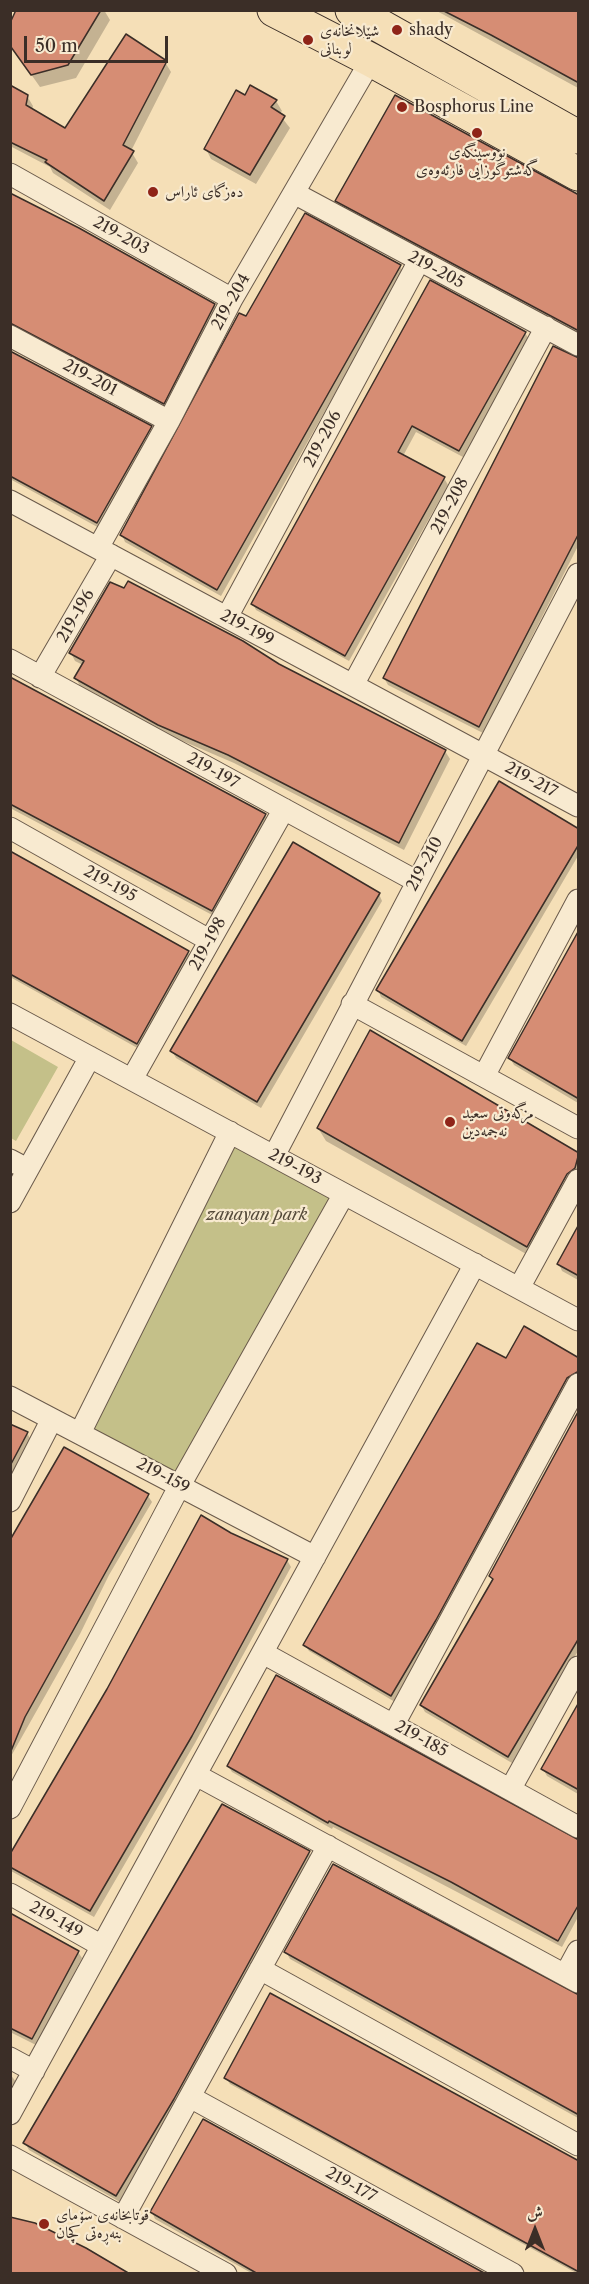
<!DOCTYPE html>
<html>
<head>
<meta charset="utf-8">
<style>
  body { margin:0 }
  #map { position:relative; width:589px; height:2284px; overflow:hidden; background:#f5dfb7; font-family:"Libre Caslon Text",Amiri,serif }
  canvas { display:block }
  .frame { position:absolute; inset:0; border:12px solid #3b2e27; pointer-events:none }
  .north { position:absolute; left:505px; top:2200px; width:60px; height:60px; -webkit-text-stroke:4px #f8ead0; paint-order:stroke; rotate:0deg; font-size:16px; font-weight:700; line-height:24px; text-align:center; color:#3b2e27 }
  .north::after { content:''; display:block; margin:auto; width:21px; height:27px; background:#3b2e27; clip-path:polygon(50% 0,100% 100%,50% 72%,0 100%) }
  .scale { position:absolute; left:24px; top:36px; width:144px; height:27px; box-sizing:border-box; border:3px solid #3b2e27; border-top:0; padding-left:8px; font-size:18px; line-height:21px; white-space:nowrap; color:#3b2e27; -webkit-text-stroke:4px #f8ead0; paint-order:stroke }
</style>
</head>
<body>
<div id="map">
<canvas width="589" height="2284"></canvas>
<div class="frame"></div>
<div class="north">ش</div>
<div class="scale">50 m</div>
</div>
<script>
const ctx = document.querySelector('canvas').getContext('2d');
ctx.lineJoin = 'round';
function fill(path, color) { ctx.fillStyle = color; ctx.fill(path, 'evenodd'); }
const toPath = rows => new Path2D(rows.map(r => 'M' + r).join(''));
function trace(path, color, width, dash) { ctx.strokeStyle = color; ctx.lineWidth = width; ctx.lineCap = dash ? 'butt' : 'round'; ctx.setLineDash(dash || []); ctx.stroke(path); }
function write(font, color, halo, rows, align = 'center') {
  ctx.font = font + ' "Libre Caslon Text",Amiri,serif'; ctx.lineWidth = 4.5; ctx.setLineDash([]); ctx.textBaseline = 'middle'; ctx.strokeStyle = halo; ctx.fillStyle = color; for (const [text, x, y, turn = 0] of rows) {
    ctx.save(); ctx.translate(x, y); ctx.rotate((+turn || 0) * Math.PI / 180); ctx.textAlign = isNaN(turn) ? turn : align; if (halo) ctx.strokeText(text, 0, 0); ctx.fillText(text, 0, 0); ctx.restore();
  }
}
fill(toPath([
  [11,1040,58,1067,16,1141,11,1138],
  [230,1132,339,1191,180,1474,90,1431]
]), '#c4c089');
fill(toPath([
  [73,10,104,10,110,20,76,78,40,87,21,60],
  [435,10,578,10,578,88],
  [165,62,171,72,131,151,138,163,110,210,53,173,50,167,10,146,10,87,27,96,33,106,32,110,66,130],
  [251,87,276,101,282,111,279,114,290,128,256,184,211,159,206,149],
  [10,195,214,305,218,312,168,409,10,325],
  [578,198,578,335,341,207,337,201],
  [400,266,403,272,221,596,125,542,122,535],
  [431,283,525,333,529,339,463,457,416,432,403,456,444,478,448,485,349,661,256,610,253,604],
  [10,352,150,427,154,434,101,529,10,479],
  [578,359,578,546,483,733,388,685,384,678],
  [71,653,278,666,445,751,450,759,404,850,234,763,164,733,80,686,76,678,83,665,75,661],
  [10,679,265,815,269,822,216,917,10,808],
  [578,830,578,856,466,1046,381,997,378,990],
  [10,853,188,953,192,959,141,1050,10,977],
  [379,894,382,901,261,1108,176,1058,172,1051],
  [578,933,578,1103,514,1065,510,1058],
  [370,1032,578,1155,578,1184,535,1259,326,1141,318,1128],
  [578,1227,578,1280,562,1271,559,1264],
  [507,1360,578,1360,578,1379,395,1702,309,1651,305,1645],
  [578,1413,578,1651,512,1763,425,1712,421,1705,494,1582,490,1576],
  [10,1425,27,1433,31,1440,10,1479],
  [148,1496,152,1502,109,1575,80,1634,10,1758,10,1547],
  [231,1534,287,1560,291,1567,195,1743,94,1917,11,1871,10,1858],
  [578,1705,578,1794,547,1776,543,1769],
  [228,1766,578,1841,578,1917,562,1947,333,1827,332,1829,232,1772],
  [222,1806,309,1853,313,1859,120,2202,29,2150,25,2143],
  [10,1916,78,1952,82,1958,36,2045,10,2032],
  [286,1952,578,1998,578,2118,290,1959],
  [10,2074,16,2082,10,2091],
  [226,2078,578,2163,578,2274,230,2084],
  [152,2212,482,2274,253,2274,155,2219]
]), '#0003');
const building = toPath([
  [16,10,101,10,68,65,31,75,11,47,10,23,16,10],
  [442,10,579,10,579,83,491,35,442,10],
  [126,34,167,61,123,145,134,151,104,201,45,162,47,160,10,142,10,85,28,95,26,105,65,128,126,34],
  [250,85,277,100,271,107,285,116,250,175,204,149,236,90,245,95,250,85],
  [395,95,579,195,579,331,335,201,395,95],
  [10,193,79,228,215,304,164,404,10,323,10,193],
  [305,213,401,265,217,590,120,535,239,313,246,316,305,213],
  [430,280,526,332,459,451,412,426,398,452,445,477,345,656,251,604,430,280],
  [553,346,579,358,579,533,479,727,383,678,553,346],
  [10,351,152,426,97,523,10,476,10,351],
  [128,581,243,641,279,664,446,750,399,843,228,755,158,725,74,678,84,661,69,653,110,582,124,588,128,581],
  [10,677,266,814,212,911,10,804,10,677],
  [499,781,579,829,579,844,462,1041,376,990,499,781],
  [293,842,380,893,257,1102,170,1051,293,842],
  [10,851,189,951,137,1044,10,974,10,851],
  [579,930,579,1099,508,1058,579,930],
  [370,1030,579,1153,575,1168,567,1174,527,1247,317,1128,370,1030],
  [579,1224,579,1276,557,1264,579,1224],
  [524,1326,579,1358,579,1371,567,1378,436,1620,391,1696,303,1645,477,1343,506,1358,524,1326],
  [579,1410,579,1638,508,1757,420,1705,493,1579,489,1576,579,1410],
  [10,1424,28,1432,10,1466,10,1424],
  [64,1447,149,1494,25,1717,11,1751,10,1540,64,1447],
  [201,1515,231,1533,288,1559,192,1736,90,1911,10,1867,10,1854,107,1689,201,1515],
  [276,1675,579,1840,579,1904,558,1941,451,1882,329,1821,328,1823,227,1766,276,1675],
  [579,1702,579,1790,541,1769,579,1702],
  [222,1804,310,1851,174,2099,116,2196,23,2143,222,1804],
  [333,1864,579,1995,579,2115,284,1952,333,1864],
  [10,1913,79,1951,32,2039,10,2028,10,1913],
  [270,1993,579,2161,579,2272,224,2078,270,1993],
  [203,2119,486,2274,258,2274,150,2212,203,2119],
  [10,2217,35,2223,86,2248,130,2274,10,2274,10,2217]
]);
fill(building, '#d68d74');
trace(building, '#3b2e27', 1.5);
const minor = toPath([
  [10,174,232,299],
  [294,193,578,345],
  [10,336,169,421],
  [10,501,578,806],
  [98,548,169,421,232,299,371,60],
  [227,617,419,261],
  [10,660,416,881],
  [40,677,111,555],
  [353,685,546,327],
  [10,828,209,940],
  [352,1004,578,1128],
  [10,1014,578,1320],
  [484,1076,578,900],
  [132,1079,284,809],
  [274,1156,578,574],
  [10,1160,27,1169],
  [10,1202,90,1057],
  [519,1288,578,1180],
  [10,1397,315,1557],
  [80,1433,230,1132],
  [10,1501,52,1419],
  [263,1653,578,1827],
  [394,1724,578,1384],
  [196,1775,578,1982],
  [511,1788,578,1667],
  [10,1808,180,1485,344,1194],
  [10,1894,102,1946],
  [260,1969,578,2145],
  [565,1975,578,1951],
  [10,2058,34,2071],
  [190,2097,513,2274],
  [10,2114,475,1264],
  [10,2156,226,2274],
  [123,2218,328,1846]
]);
const primary = toPath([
  [274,10,371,60,578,174],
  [352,10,578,137]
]);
trace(minor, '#6a5a4b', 23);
trace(primary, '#3b2e27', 35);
trace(minor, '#f8ead0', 21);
trace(primary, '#f5dfb7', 33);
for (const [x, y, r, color] of [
  [397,30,6,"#8f2418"],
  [308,40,6,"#8f2418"],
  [402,107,6,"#8f2418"],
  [477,133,6,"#8f2418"],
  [153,192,6,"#8f2418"],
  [450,1122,6,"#8f2418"],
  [44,2224,6,"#8f2418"]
]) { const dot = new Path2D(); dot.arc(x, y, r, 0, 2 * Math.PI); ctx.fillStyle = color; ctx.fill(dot); trace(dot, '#f8ead0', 2); }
write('16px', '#3b2e27', '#f8ead0', [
  ["shady",409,30],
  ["شێلانخانەی",320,31],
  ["لوبنانی",320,49],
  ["Bosphorus Line",414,107],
  ["نووسینگەی",477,152,"center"],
  ["گەشتوگوزایی فارئەوەی",477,170,"center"],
  ["دەزگای ئاراس",165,192],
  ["مزگەوتی سعید",462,1113],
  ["نەجمەدین",462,1131],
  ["قوتابخانەی سۆمای",56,2215],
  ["بنەڕەتی کچان",56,2233]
], 'left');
write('16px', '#3b2e27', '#f8ead0', [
  ["219-203",121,236,29],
  ["219-205",436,270,28],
  ["219-204",231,302,-61],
  ["219-201",90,378,28],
  ["219-206",323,439,-62],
  ["219-208",450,506,-62],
  ["219-196",76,616,-60],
  ["219-199",247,628,28],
  ["219-197",213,771,29],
  ["219-217",531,780,28],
  ["219-210",425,864,-62],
  ["219-195",110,884,29],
  ["219-198",208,944,-61],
  ["219-193",295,1167,28],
  ["219-159",163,1476,28],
  ["219-185",421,1739,29],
  ["219-149",56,1920,29],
  ["219-177",351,2185,29]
]);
write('italic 16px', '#564b3b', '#f8ead0', [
  ["zanayan park",257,1215]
]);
</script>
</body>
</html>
